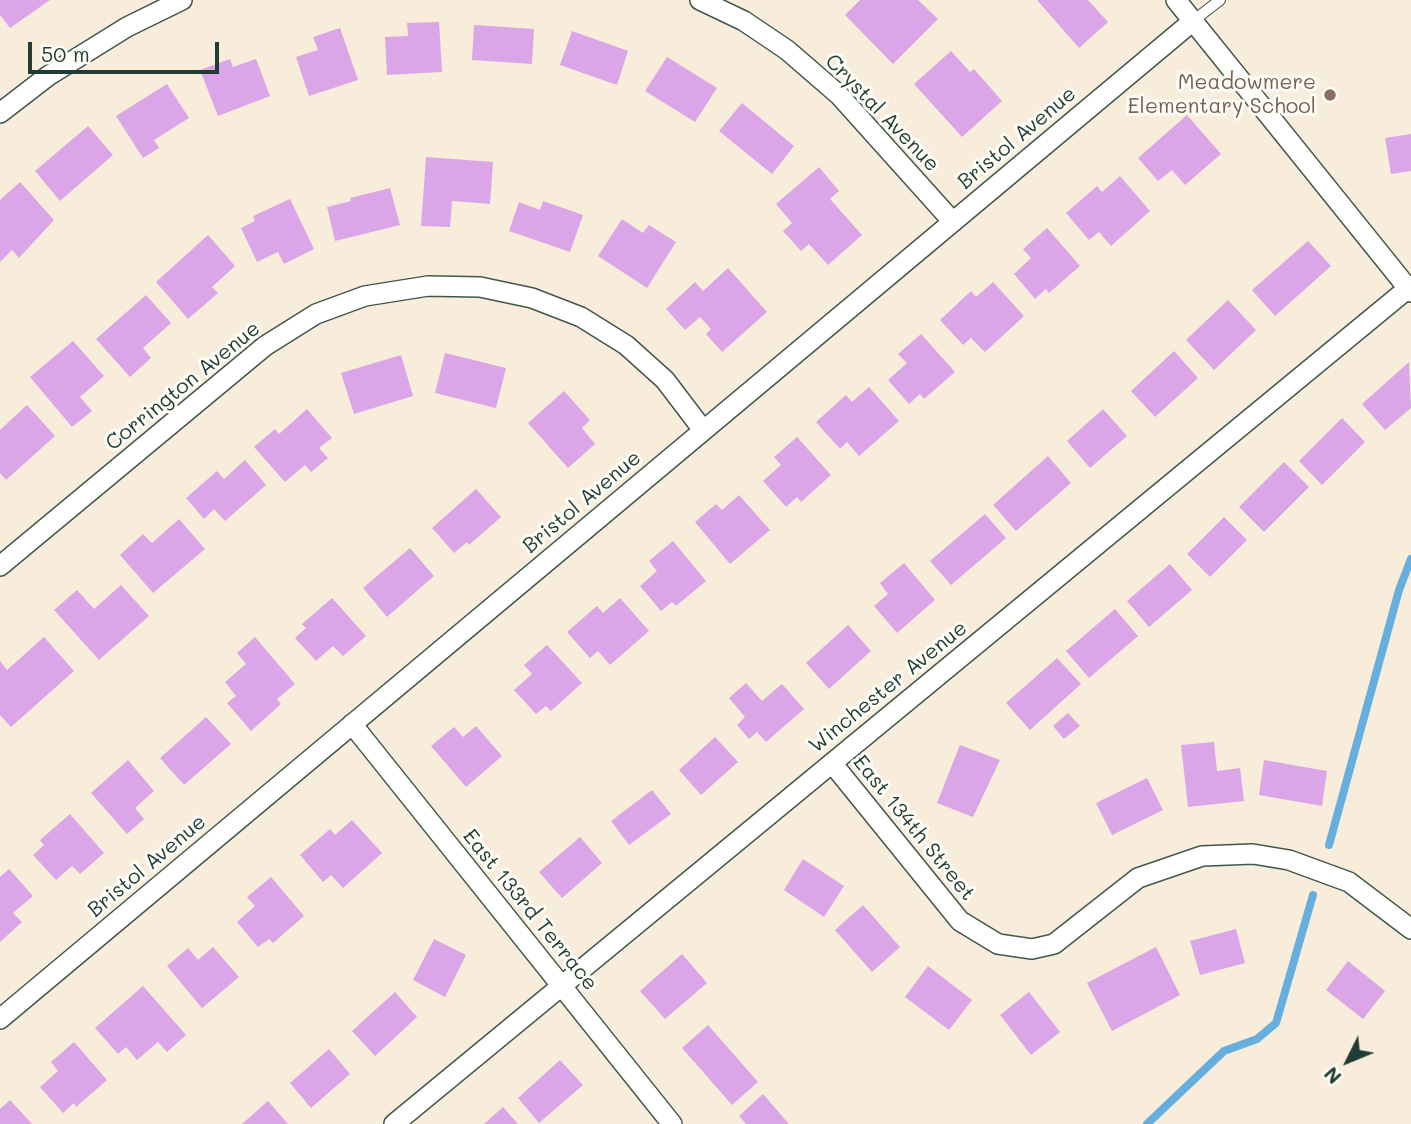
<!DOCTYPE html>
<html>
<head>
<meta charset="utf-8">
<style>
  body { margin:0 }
  #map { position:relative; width:1411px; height:1124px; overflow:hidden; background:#f8ecda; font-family:Mali,sans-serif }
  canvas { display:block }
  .north { position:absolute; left:1313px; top:1026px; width:70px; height:70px; -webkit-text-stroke:5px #fdfcf7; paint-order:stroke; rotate:227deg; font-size:19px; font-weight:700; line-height:28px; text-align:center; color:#1f3d34 }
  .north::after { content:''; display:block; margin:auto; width:24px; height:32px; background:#1f3d34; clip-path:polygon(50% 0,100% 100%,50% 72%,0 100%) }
  .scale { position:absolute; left:28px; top:42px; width:191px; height:32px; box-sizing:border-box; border:4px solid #1f3d34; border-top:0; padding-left:9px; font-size:21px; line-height:24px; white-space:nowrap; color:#1f3d34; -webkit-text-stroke:5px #fdfcf7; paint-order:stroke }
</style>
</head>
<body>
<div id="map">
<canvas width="1411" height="1124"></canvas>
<div class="north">N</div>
<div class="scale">50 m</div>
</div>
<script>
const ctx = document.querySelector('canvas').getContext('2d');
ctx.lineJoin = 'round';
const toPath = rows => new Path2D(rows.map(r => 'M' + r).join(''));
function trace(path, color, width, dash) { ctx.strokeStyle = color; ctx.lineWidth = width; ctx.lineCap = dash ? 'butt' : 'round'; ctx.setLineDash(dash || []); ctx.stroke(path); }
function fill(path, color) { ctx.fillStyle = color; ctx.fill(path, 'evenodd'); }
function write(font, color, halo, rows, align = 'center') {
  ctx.font = font + ' Mali,sans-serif'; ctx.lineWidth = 6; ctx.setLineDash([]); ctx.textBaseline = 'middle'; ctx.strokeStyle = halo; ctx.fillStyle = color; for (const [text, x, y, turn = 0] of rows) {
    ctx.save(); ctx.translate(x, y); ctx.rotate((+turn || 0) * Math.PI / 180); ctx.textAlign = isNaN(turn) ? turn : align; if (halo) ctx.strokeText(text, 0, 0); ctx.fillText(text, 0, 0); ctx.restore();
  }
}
trace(toPath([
  [1329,845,1399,590,1411,559],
  [1147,1124,1224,1051,1257,1039,1276,1023,1313,895]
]), '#65aedd', 8);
fill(toPath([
  [0,0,50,0,10,28,0,15],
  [860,0,918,0,938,19,893,64,845,15],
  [1037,0,1088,0,1108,22,1079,48],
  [439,22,442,72,387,75,385,37,408,36,407,23],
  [474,25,534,29,532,64,472,60],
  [340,28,358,80,309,96,296,57,318,50,313,37],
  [572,31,628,51,617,85,560,65],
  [951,51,970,72,974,69,1002,101,962,137,914,84],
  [667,57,717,88,695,122,645,91],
  [230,59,233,67,256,59,270,96,218,116,200,70],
  [167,84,189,118,154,140,159,148,143,158,116,116],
  [742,103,794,146,772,174,719,131],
  [1187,115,1221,154,1185,185,1172,170,1158,181,1138,158],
  [88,126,113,155,60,201,35,171],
  [1411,134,1411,171,1391,174,1385,138],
  [426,157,493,162,490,204,452,201,450,227,421,226],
  [819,167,839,191,830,199,862,235,828,265,809,244,801,251,783,231,792,223,776,204],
  [1120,176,1150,211,1111,246,1099,232,1089,240,1066,213,1097,186,1102,192],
  [20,182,54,220,19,258,12,250,0,262,0,200],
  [390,188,400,225,335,241,327,207,351,201,350,198],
  [290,199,314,249,284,264,278,252,257,262,241,228,255,221,253,216],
  [543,201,583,215,570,252,509,231,519,202,540,210],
  [622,219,643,233,649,225,676,242,647,288,598,256],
  [1047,228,1080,266,1049,293,1046,289,1035,299,1014,274,1031,258,1023,249],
  [208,235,235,266,212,287,218,293,188,319,156,282],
  [1308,241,1331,266,1275,316,1252,290],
  [728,268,767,312,722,352,706,334,711,329,700,317,685,330,666,309,695,282,703,291],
  [993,282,1024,316,985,352,971,338,963,345,940,320,971,291,976,297],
  [146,295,171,323,143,348,151,358,130,377,96,339],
  [1228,300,1256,330,1214,370,1186,340],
  [921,334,955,372,924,399,920,394,909,404,888,380,907,363,898,354],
  [73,341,104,376,80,397,92,411,72,427,30,377],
  [1174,351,1198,378,1155,417,1131,391],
  [445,353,506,368,496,408,435,393],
  [401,355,413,396,354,414,341,373],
  [1409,362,1411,408,1385,430,1362,404],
  [869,387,899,421,859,456,847,442,840,449,816,422,846,395,852,402],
  [564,391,590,420,582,428,595,444,568,468,528,423],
  [27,405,55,436,6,480,0,473,0,430],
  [307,409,332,438,319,448,328,458,311,472,305,465,285,482,254,447,275,429,279,434],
  [1103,409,1127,436,1090,468,1067,441],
  [1342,418,1365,442,1322,485,1299,461],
  [797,437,831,475,801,502,797,497,786,507,763,481,781,465,774,457],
  [1048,456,1071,483,1016,531,993,505],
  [245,460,266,485,225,521,214,509,204,519,186,498,217,471,224,479],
  [1284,462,1309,487,1264,532,1239,507],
  [476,489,501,517,469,545,467,542,454,553,432,528],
  [739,495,770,530,730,564,695,522,716,504,722,510],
  [985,514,1006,538,951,585,930,561],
  [1224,517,1247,540,1210,577,1187,554],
  [179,519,205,549,153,593,120,555,143,534,152,543],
  [673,541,706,581,676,606,672,602,661,611,640,586,657,571,649,561],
  [410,548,434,576,387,617,363,588],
  [904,563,935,600,897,633,874,606,888,594,880,583],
  [1170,564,1192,590,1149,627,1127,601],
  [121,585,149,616,99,660,54,610,77,590,94,609],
  [332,598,366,636,343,656,333,646,316,661,295,638,306,628,302,624],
  [620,598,649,631,610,665,598,651,590,658,567,632,597,606,603,613],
  [1115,609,1138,636,1089,678,1066,651],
  [848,625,871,651,829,689,806,663],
  [44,637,74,671,11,727,0,715,0,661,7,670],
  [255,637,295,684,277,699,281,704,251,731,227,703,236,696,225,682,246,664,237,653],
  [547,645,582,683,551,711,546,706,536,714,514,690,532,674,524,665],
  [1057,658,1081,684,1030,730,1006,703],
  [746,683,762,701,782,684,804,709,766,742,757,732,749,739,737,725,745,717,729,698],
  [1068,713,1080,726,1064,739,1053,726],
  [206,717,231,744,184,785,160,758],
  [476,726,502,756,466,787,431,746,454,727,463,737],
  [715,737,738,762,701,795,679,770],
  [1214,742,1217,771,1240,768,1244,801,1188,807,1181,745],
  [960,745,1000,760,973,817,937,803],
  [128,760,154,791,135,808,144,819,127,834,91,793],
  [1264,760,1327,771,1322,806,1259,795],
  [1147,778,1163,810,1112,835,1096,803],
  [652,790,671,814,629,845,611,821],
  [70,814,104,853,80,874,72,866,56,880,33,855,44,845,40,840],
  [352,820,382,853,343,888,331,875,323,882,300,855,330,829,335,835],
  [580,837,602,863,562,898,539,872],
  [803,859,844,886,824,917,784,890],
  [9,869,33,896,13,913,22,922,0,942,0,877],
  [271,877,304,916,273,943,269,939,258,947,237,922,255,906,247,897],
  [863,905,900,947,872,972,835,930],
  [1236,929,1245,963,1200,975,1190,941],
  [434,939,466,955,445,997,413,980],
  [213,947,239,977,202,1008,167,966,188,948,198,960],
  [1156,947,1180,995,1112,1031,1087,983],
  [682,954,707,983,665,1019,640,991],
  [1348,961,1385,991,1363,1019,1326,990],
  [928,966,972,1000,949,1030,905,997],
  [143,986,186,1035,167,1052,158,1042,137,1060,126,1047,118,1054,95,1028],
  [395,992,417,1017,375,1056,352,1031],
  [1029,992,1060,1032,1031,1055,1000,1015],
  [708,1025,758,1082,732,1105,682,1048],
  [74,1042,107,1080,76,1107,74,1103,63,1113,40,1087,58,1071,51,1062],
  [329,1049,350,1074,311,1108,290,1083],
  [560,1060,583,1085,539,1123,518,1098],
  [763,1094,789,1124,746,1124,739,1116],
  [10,1100,32,1124,0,1124,0,1109],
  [268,1101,288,1124,242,1124],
  [503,1107,518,1124,484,1124]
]), '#dba6e7');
const lane = toPath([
  [1193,21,1220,0]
]);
const street = toPath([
  [700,0,744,21,787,50,839,95,953,222],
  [1176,0,1411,292],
  [0,113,48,76,127,27,182,0],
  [0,566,265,346,316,314,365,296,428,286,480,287,532,298,581,317,626,345,665,380,703,430],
  [352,724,672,1124],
  [832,763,960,921,998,944,1032,949,1054,944,1138,878,1202,856,1253,854,1289,860,1349,882,1411,929],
  [0,1019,1193,21],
  [394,1124,1411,286]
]);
trace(lane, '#40574d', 12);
trace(street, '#40574d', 22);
trace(lane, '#fff', 10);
trace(street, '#fff', 19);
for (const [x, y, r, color] of [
  [1330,95,7,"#8d6e63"]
]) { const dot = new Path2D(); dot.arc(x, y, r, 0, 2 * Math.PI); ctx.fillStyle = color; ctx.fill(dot); trace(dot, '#fdfcf7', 2.5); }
write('21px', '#785e54', '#fdfcf7', [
  ["Meadowmere",1316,83],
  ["Elementary School",1316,107]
], 'right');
write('21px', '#1f3d34', '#fdfcf7', [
  ["Crystal Avenue",882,113,46],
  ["Bristol Avenue",1017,138,-40],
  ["Corrington Avenue",183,386,-39],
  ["Bristol Avenue",582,502,-40],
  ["Winchester Avenue",888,687,-39],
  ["East 134th Street",914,828,51],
  ["Bristol Avenue",147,866,-40],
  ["East 133rd Terrace",530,910,51]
]);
</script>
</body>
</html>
